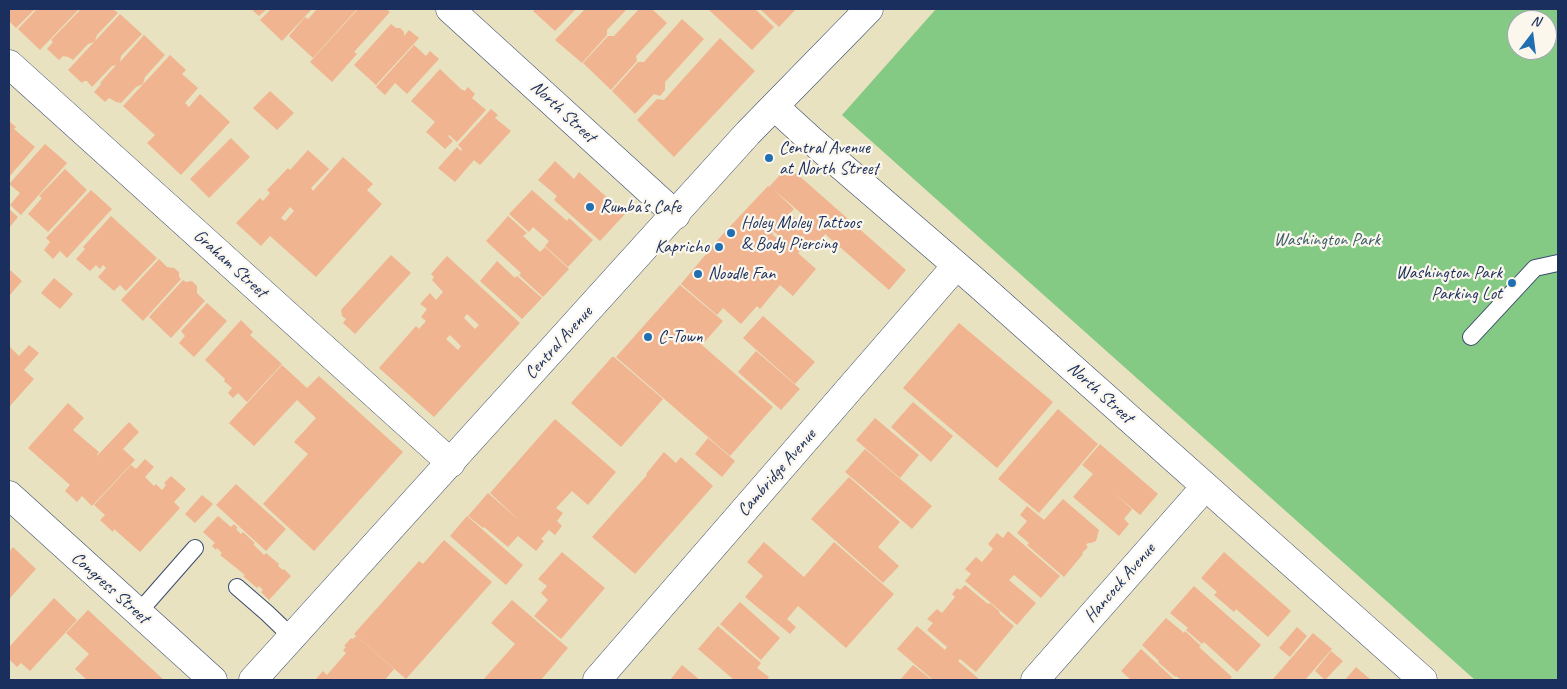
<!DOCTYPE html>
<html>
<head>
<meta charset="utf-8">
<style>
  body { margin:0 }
  #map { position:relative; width:1567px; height:689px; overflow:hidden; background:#e8e2c0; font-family:Caveat,sans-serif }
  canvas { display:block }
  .frame { position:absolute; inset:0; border:10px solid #1b2f5e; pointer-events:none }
  .north { position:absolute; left:1507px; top:10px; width:50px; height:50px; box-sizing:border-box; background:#fbf7ec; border:1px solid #a1a7b3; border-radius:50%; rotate:15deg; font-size:14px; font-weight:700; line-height:20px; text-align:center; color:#1b2f5e }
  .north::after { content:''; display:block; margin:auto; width:18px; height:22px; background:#1f6fb2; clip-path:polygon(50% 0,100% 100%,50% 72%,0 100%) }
</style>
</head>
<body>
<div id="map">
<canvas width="1567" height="689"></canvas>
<div class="frame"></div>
<div class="north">N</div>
</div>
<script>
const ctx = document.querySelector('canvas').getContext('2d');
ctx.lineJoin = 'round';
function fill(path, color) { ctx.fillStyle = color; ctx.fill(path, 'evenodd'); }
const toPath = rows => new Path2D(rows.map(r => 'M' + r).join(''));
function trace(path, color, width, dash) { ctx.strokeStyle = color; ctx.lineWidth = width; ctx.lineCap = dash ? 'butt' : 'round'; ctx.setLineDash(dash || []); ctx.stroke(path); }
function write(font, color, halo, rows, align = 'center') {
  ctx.font = font + ' Caveat,sans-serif'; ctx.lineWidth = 4.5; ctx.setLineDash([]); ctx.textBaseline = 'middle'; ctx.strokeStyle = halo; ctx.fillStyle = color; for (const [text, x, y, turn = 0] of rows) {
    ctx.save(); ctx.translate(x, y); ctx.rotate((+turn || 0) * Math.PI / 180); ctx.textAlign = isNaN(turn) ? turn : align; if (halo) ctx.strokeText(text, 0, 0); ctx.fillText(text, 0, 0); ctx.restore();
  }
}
fill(toPath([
  [936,9,1558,9,1558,680,1475,680,842,115],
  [1517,20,1547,20,1547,50,1517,50]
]), '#84c984');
fill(toPath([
  [9,9,35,9,16,28,9,21],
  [37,9,79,9,40,50,18,29],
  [81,9,113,9,118,13,97,35,95,41,120,14,142,34,121,56,120,62,144,35,165,55,145,77,143,84,136,87,121,103,116,102,109,98,105,102,94,92,101,84,100,83,116,65,112,66,92,87,87,81,84,81,82,83,68,70,94,42,88,44,73,60,68,57,63,56,59,60,47,49,53,42,51,40],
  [251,9,267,9,259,16],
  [271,9,312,9,282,41,260,20],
  [317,9,357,9,313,58,289,36,305,17,308,19],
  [358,9,386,9,390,12,354,52,357,54,332,82,310,62],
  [535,9,576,9,555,31,533,11],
  [585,9,627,9,607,30,607,35,582,63,555,40],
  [639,9,652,9,667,23,636,56,637,61,611,90,583,63,608,36,614,36],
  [708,9,755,9,774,27,752,50],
  [760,9,796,9,779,27],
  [682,19,704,39,665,82,665,90,660,96,654,94,635,114,612,91,638,62,644,62],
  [391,24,396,28,400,28,404,32,404,36,409,30,419,38,376,85,354,65],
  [720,38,755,71,674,157,637,120,657,99,664,100],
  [414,45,426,56,430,51,439,59,407,94,395,83,385,95,376,87],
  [170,55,186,70,182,74,198,88,185,103,189,107,200,94,230,122,181,175,147,143,155,135,123,106],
  [440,69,461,89,465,91,468,87,475,94,472,98,486,110,457,142,449,135,448,136,453,141,445,149,426,132,435,122,411,101],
  [270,91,294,113,277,130,253,108],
  [491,109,498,115,495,118,511,131,480,165,474,160,455,182,438,168,457,147,461,151,462,149,458,145],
  [9,121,16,127,14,129,35,147,9,177],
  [231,138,250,157,209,198,190,179],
  [45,144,67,163,21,215,10,205,20,193,9,184],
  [308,150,329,169,311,188,313,191,343,157,373,184,367,190,382,204,316,277,270,236,261,246,236,223,260,198,263,201,270,193,267,190,288,168,290,170],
  [290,207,294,211,285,221,281,218],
  [555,161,574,179,579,172,625,214,600,241,554,200,557,196,538,180],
  [788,166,906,270,889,290,825,234,813,248,807,243,798,253,816,269,793,296,780,285,760,309,757,306,741,324,723,308,717,315,681,284,722,235,768,186,769,187],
  [774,190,802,214,797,220,790,213,794,209],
  [772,230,786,242,783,243,773,235],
  [65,169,87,190,48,232,28,214,42,198,39,196],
  [91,190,112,209,67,258,60,251,53,259,44,250,50,242,46,238],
  [532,190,567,221,569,218,593,240,568,267,545,246,549,241,533,227,529,232,509,214],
  [9,209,18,217,9,228],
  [111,216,157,258,126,291,120,285,114,291,98,277,106,268,103,265,100,269,96,265,90,271,76,259,85,249,83,247],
  [508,216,527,233,523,236,540,252,545,247,569,269,543,297,519,275,521,273,486,241],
  [391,255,411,273,355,334,343,323,346,319,342,316,341,310],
  [447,256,520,323,434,417,379,368,416,326,419,329,426,321,421,317,427,309,420,304,430,293,436,300,443,292,432,280,434,277,431,274],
  [467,314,479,325,475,329,464,318],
  [450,335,461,346,458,350,446,339],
  [159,259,167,267,174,268,179,272,179,277,181,279,143,321,121,300],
  [497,261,515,278,517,276,542,298,522,319,480,281],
  [9,269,22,281,9,296],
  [54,278,73,294,60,309,41,293],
  [183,280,186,282,192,281,197,286,197,293,205,301,171,338,149,317],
  [680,285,723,321,702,345,773,407,730,456,616,357],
  [207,303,227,321,194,357,179,343,185,336,181,331],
  [763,316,815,362,795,384,743,338],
  [241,320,253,332,250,335,282,364,247,402,238,393,233,398,228,393,232,388,224,381,225,379,205,360],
  [959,323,1053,402,997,468,903,388],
  [29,345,39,353,24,370,34,379,9,407,9,346,19,356],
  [756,351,800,389,781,410,738,372],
  [612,357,614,357,663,399,621,447,571,403],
  [282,365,307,388,319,376,403,452,314,551,263,504,308,454,294,442,316,418,297,400,254,446,229,423],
  [913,402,953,436,931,462,891,427],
  [68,403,84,418,73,430,99,452,96,457,129,422,139,432,123,449,135,460,92,506,82,496,77,502,65,491,70,485,28,448],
  [1058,409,1098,444,1039,513,998,479],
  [875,418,919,455,900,478,856,440],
  [555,419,616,472,588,505,572,491,556,508,563,513,557,521,562,526,555,535,549,530,541,539,544,541,536,551,518,536,508,547,484,527,483,528,468,516,488,493,520,521,490,493],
  [708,438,735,461,722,477,695,454],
  [1100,444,1158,494,1140,515,1112,491,1132,509,1124,519,1129,524,1119,536,1073,497,1093,474,1082,465],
  [865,449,932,506,912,529,845,472],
  [664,452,676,463,681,457,713,486,635,574,592,537,647,475,646,474],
  [145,459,154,467,145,477,154,486,156,484,162,490,166,485,164,483,171,476,186,489,174,502,180,508,140,552,114,529,113,532,100,520,105,515,94,505,131,465,136,469],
  [849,477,900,522,878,547,899,566,883,583,811,519],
  [236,484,286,529,266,551,216,505],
  [202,495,213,504,195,523,185,514],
  [1063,499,1099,530,1096,541,1091,543,1088,543,1086,545,1088,547,1082,553,1083,554,1064,577,1027,545,1029,543,1017,533,1027,521,1020,515,1027,506,1044,520],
  [218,516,231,527,234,524,238,528,236,529,241,534,243,532,255,543,253,544,264,555,266,553,279,564,278,566,283,570,284,569,291,576,269,600,261,592,263,590,259,586,257,588,243,576,245,575,220,555,222,553,217,548,216,550,212,546,215,543,203,532],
  [467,516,523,565,506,585,450,536],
  [1008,531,1060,576,1041,598,1014,575,1009,580,1036,603,1017,625,965,581,971,574,965,569,976,557,982,562,993,549,988,544,997,533,1003,538],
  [444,540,492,582,406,679,354,634,419,561,423,564],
  [764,542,804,577,834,542,894,594,846,648,798,606,787,619,796,627,790,634,745,597,763,576,747,562],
  [13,547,36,569,9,599,9,552],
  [562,552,605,588,561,639,534,616,548,600,541,593,547,586,538,579],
  [1224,552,1291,611,1268,637,1236,609,1234,612,1214,595,1217,592,1201,578],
  [965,585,988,604,990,603,999,611,1000,614,1014,626,976,672,960,659,958,661,979,679,978,680,933,680,897,649,917,626,945,650,947,647,927,630,933,623,927,619,937,609,942,613,955,597,952,594,957,588,960,590],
  [1194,586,1261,645,1237,672,1204,642,1202,644,1186,630,1188,628,1170,613],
  [54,598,77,620,30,671,21,663,17,667,9,659,9,647],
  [512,600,568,648,541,680,483,680,515,644,491,623],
  [740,602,780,638,761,660,720,624],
  [88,610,129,648,164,680,87,680,75,669,89,654,66,633],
  [1166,618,1184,633,1185,631,1201,646,1199,647,1232,677,1229,680,1181,680,1176,676,1175,677,1158,662,1159,661,1142,645],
  [718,626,761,663,757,668,769,677,767,680,734,680,698,649],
  [1297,627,1307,636,1290,657,1279,648],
  [1313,633,1332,649,1305,680,1273,679],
  [356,636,394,669,385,680,315,680,323,671,327,675,346,653,343,650,346,647,344,646,351,638,353,639],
  [1141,649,1175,680,1131,680,1121,671],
  [1331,651,1343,661,1325,680,1315,671],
  [682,665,700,680,670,680],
  [913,665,932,680,900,680],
  [1356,667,1371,680,1345,680]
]), '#f0b490');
const lane = toPath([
  [1471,337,1535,268,1558,263],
  [237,587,267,613,292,637],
  [138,613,195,548]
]);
const street = toPath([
  [450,9,676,215],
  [9,64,451,463],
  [775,107,810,139,977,283,1423,680],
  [597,680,956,266],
  [1035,680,1205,487]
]);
const secondary = toPath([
  [9,495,213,680],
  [253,680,748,133,869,9]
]);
trace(lane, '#3a4a6d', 18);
trace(street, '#3a4a6d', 29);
trace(secondary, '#3a4a6d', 29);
trace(lane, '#fff', 16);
trace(street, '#fff', 28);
trace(secondary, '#fff', 28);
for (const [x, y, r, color] of [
  [769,158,5,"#1f6fb2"],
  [590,207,5,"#1f6fb2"],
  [731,233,5,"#1f6fb2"],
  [719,247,5,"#1f6fb2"],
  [698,274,5,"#1f6fb2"],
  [1512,283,5,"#1f6fb2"],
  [648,337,5,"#1f6fb2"]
]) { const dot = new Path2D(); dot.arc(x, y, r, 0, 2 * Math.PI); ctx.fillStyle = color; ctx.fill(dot); trace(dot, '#fbf7ec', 2); }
write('18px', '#1b2f5e', '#fbf7ec', [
  ["North Street",563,112,43],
  ["Graham Street",230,264,42],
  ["Central Avenue",559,343,-48],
  ["North Street",1100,393,42],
  ["Cambridge Avenue",777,473,-49],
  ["Hancock Avenue",1120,583,-49],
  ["Congress Street",110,588,42]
]);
write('18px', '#1b2f5e', '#fbf7ec', [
  ["Central Avenue",779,148],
  ["at North Street",779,169],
  ["Rumba's Cafe",600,207],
  ["Holey Moley Tattoos",741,223],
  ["& Body Piercing",741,244],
  ["Kapricho",709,247,"right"],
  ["Washington Park",1502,273,"right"],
  ["Parking Lot",1502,294,"right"],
  ["Noodle Fan",708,274],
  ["C-Town",658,337]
], 'left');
write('18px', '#3a5d69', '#fbf7ec', [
  ["Washington Park",1327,240]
]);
</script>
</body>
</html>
